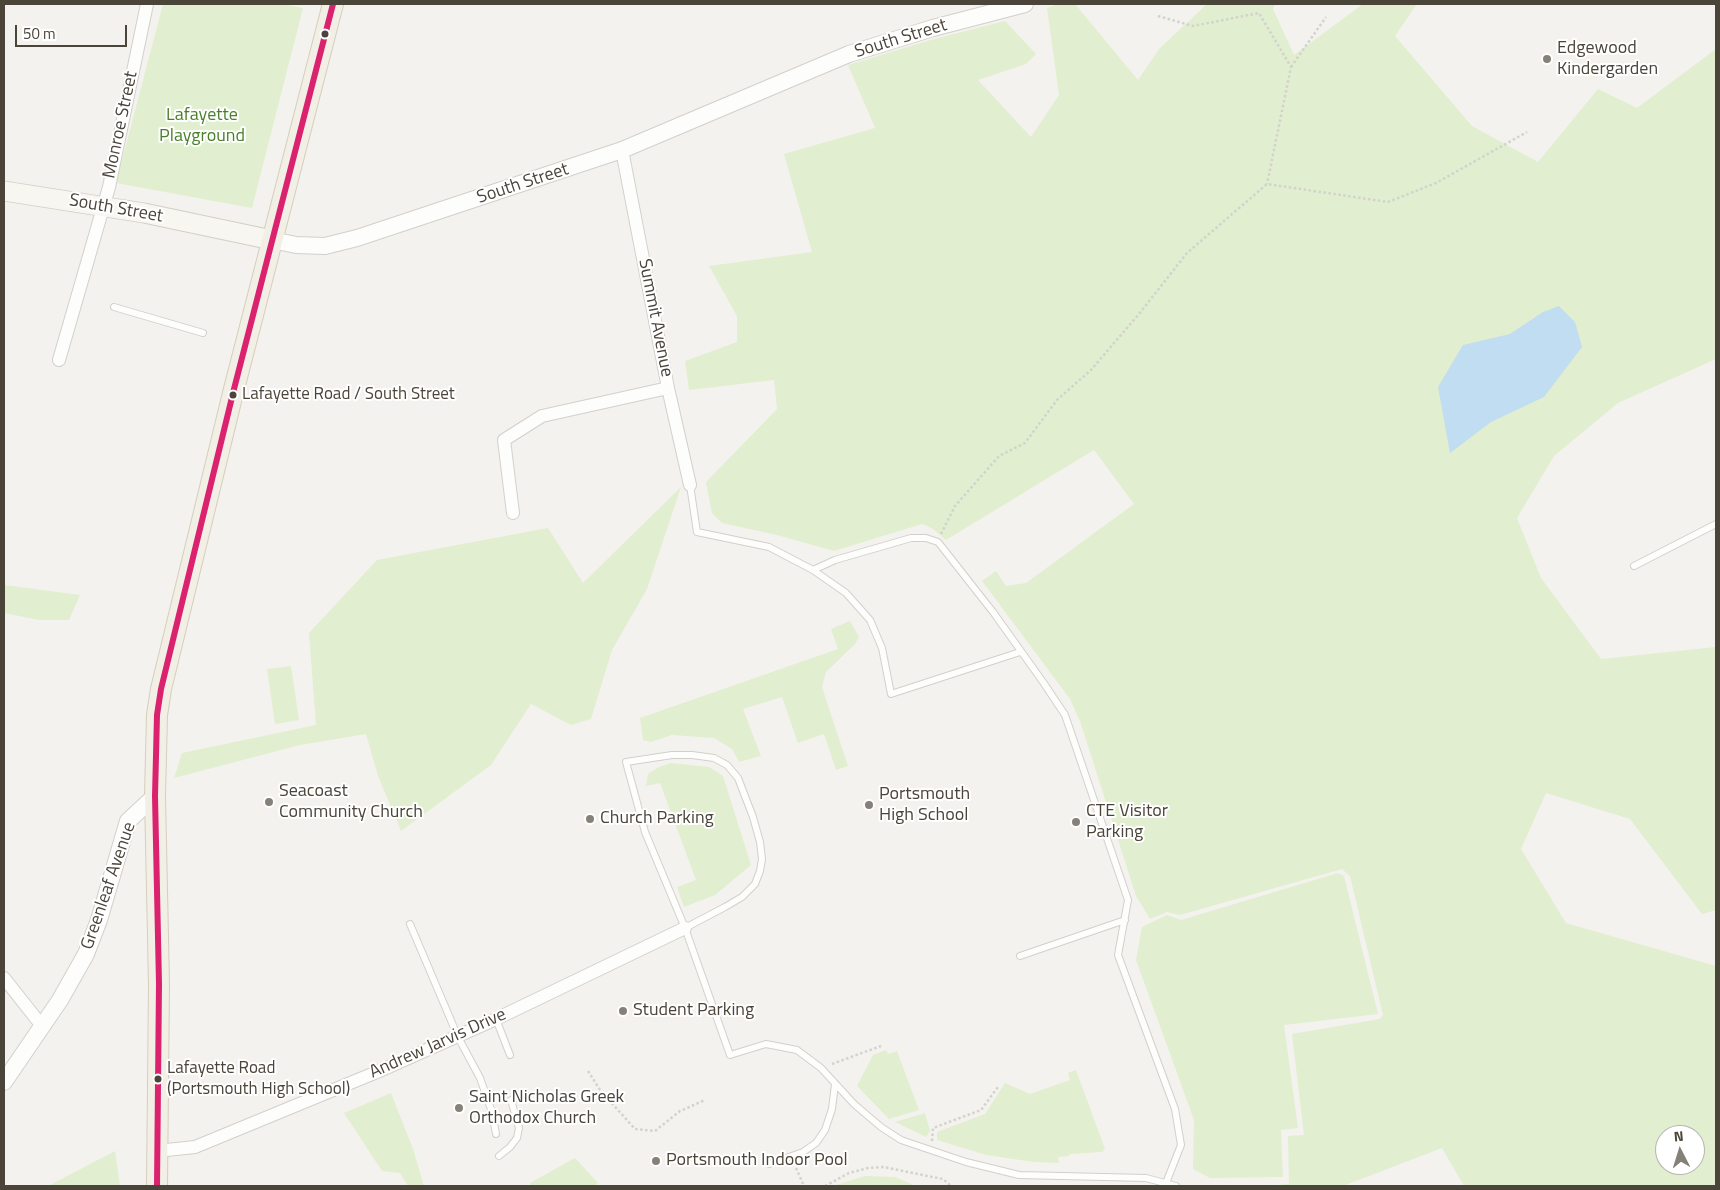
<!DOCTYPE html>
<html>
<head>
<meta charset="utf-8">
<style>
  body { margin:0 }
  #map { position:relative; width:1720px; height:1190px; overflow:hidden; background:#f4f2ee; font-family:"Titillium Web",sans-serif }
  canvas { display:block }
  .frame { position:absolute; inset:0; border:5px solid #4b4439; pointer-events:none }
  .north { position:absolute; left:1655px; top:1125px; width:50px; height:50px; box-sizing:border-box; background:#fff; border:1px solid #b7b4b0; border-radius:50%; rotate:355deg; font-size:14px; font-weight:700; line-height:20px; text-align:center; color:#4b4439 }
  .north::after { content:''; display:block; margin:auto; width:18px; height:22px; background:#868178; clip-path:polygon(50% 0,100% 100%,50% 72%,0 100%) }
  .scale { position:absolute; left:15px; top:25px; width:112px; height:22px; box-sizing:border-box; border:2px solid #4b4439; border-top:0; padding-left:6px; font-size:15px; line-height:18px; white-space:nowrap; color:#4b4439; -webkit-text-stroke:4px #fff; paint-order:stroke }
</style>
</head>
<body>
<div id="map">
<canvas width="1720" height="1190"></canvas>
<div class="frame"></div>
<div class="north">N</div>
<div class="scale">50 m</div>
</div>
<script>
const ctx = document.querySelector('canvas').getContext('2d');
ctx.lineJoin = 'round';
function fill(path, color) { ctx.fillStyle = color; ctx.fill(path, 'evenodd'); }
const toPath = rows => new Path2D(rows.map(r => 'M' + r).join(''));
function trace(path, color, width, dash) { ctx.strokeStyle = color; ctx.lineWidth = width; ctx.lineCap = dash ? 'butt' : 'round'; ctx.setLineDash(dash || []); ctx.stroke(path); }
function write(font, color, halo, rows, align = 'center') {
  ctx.font = font + ' "Titillium Web",sans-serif'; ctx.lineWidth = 4; ctx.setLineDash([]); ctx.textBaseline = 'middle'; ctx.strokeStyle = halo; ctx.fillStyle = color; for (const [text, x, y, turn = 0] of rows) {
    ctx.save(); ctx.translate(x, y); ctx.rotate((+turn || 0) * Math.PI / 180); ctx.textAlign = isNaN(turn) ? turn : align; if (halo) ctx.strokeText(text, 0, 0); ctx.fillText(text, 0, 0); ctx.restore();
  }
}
fill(toPath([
  [163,4,281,4,303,8,252,208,116,183],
  [1059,4,1075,4,1138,80,1159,49,1207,4,1275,4,1273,9,1294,55,1363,4,1417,4,1395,36,1472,126,1538,162,1598,89,1637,108,1716,49,1716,359,1618,403,1554,456,1517,518,1541,578,1601,659,1716,647,1716,910,1702,914,1630,819,1546,793,1521,849,1566,923,1716,966,1716,1186,1464,1186,1442,1148,1343,1186,1263,1186,1289,1184,1288,1136,1304,1135,1292,1034,1380,1019,1383,1015,1350,876,1342,869,1180,915,1167,912,1150,919,1136,896,1080,721,1070,699,982,581,996,571,1006,586,1026,583,1134,504,1094,450,946,540,933,529,922,524,834,551,777,535,722,523,712,513,706,482,777,409,774,380,689,390,685,361,737,342,737,316,709,266,812,252,784,154,875,128,848,65,934,39,1005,21,1036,54,1026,64,978,80,1031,137,1059,95,1047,8],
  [1665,1135,1695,1135,1695,1165,1665,1165],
  [681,487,647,589,612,650,591,719,571,725,531,704,491,765,401,831,378,776,366,734,300,745,174,778,182,753,316,725,309,633,377,560,548,528,583,583],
  [4,585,80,595,69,620,39,620,4,613],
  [850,621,859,637,855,644,826,672,822,687,848,766,836,770,824,734,798,743,782,697,743,709,761,756,739,762,732,749,714,738,672,735,651,742,643,740,640,718,838,649,831,629],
  [291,666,299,720,275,724,267,669],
  [671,763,709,767,723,776,751,865,715,895,684,907,677,887,696,880,660,783,646,786,648,774,659,767],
  [1338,873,1344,876,1378,1014,1284,1025,1298,1128,1281,1130,1283,1177,1210,1178,1193,1169,1194,1120,1136,960,1142,927,1167,915,1181,920],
  [886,1050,888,1054,897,1051,919,1110,889,1119,857,1086,873,1055],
  [1076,1070,1105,1149,1102,1152,1069,1154,1069,1156,1058,1157,1059,1163,1034,1162,986,1155,937,1140,937,1132,985,1114,1005,1083,1030,1094,1070,1080,1068,1073],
  [391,1093,413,1149,424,1186,408,1186,400,1173,382,1171,344,1113],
  [925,1113,930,1131,926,1137,895,1122],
  [115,1151,120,1186,48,1186],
  [575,1158,598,1183,595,1186,531,1186,530,1183],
  [865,1176,895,1177,916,1186,833,1186]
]), '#e1eecf');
fill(toPath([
  [1559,306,1575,322,1582,347,1544,397,1491,422,1450,453,1438,387,1463,345,1510,334,1543,312]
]), '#c0ddf1');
const service = toPath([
  [114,307,203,333],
  [690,485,697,532,769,547,813,570,835,560,911,538,926,538,938,542,993,612,1043,682,1065,715,1128,900,1118,955,1175,1109,1181,1145,1166,1183],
  [1634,566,1716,524],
  [813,570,846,593,870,620,882,648,891,694,1020,652],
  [410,924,458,1037,480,1078,492,1112,496,1134],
  [685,928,725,907,742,897,755,884,760,871,762,859,760,842,753,817,738,778,727,765,714,758,692,755,672,755,626,762,645,832,685,928,730,1055,766,1044,797,1050,821,1068,854,1104,881,1127,901,1140,966,1162,1019,1175,1146,1178,1176,1186],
  [1020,956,1125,920],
  [496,1019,510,1055],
  [499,1156,510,1147,517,1138,519,1128,511,1100,526,1095],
  [769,1164,803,1152,816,1143,825,1130,832,1109,835,1084]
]);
const minor = toPath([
  [622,150,668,388,690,485],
  [59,360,109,187,147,4],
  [513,513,504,440,542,416,668,388],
  [4,978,42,1026],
  [157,1151,195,1147,377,1072,496,1019,685,928]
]);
const tertiary = toPath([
  [272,240,296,245,325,246,357,238,622,150,849,54,933,28,1025,4],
  [4,1082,60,1000,86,954,99,920,128,821,155,796]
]);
const secondary = toPath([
  [4,191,144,213,272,240]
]);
const primary = toPath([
  [157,1186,159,984,155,796,157,715,161,689,234,389,333,4]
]);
trace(service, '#d2d0cb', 8);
trace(minor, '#d2d0cb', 14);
trace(tertiary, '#d2d0cb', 18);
trace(secondary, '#d3cfc5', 21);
trace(primary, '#d6cebb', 22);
trace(toPath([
  [1158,16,1193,26,1259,13,1291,67,1267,184],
  [1291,67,1326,17],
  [941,534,955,506,999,456,1025,443,1057,400,1091,370,1139,314,1187,253,1267,184,1388,202,1436,183,1527,132],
  [832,1064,881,1046],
  [588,1071,600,1090,635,1129,655,1131,680,1111,705,1100],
  [932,1141,933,1128,981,1110,998,1087],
  [796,1168,804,1186],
  [825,1186,849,1173,868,1168,883,1167,943,1179,951,1186]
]), '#d3d2cc', 2.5, [2.5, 2.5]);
trace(service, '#fdfdfc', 6);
trace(minor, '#fdfdfc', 12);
trace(tertiary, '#fdfdfc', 16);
trace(secondary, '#f7f6f1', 19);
trace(primary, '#f2efe6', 20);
trace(toPath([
  [157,1186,159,984,155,796,157,715,161,689,234,389,333,4]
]), '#da226e', 6);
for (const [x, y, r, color] of [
  [325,34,4.5,"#4b4439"],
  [1547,59,5,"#868178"],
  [233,395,4.5,"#4b4439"],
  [269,802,5,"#868178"],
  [869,805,5,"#868178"],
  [590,819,5,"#868178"],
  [1076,822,5,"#868178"],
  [623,1011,5,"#868178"],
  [158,1079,4.5,"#4b4439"],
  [459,1108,5,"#868178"],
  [656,1161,5,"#868178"]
]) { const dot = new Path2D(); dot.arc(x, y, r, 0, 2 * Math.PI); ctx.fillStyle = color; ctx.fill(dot); trace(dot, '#fff', 2); }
write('17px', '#4b4439', '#fff', [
  ["Lafayette Road / South Street",242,395],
  ["Lafayette Road",167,1069],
  ["(Portsmouth High School)",167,1090]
], 'left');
write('18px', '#4b4439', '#fff', [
  ["South Street",901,39,-17],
  ["Monroe Street",121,125,-78],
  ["South Street",523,184,-18],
  ["South Street",116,209,10],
  ["Summit Avenue",655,318,79],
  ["Greenleaf Avenue",109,886,-71],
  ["Andrew Jarvis Drive",438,1044,-24]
]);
write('18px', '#4b4439', '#fff', [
  ["Edgewood",1557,49],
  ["Kindergarden",1557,70],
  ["Seacoast",279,792],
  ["Community Church",279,813],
  ["Portsmouth",879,795],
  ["High School",879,816],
  ["CTE Visitor",1086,812],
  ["Parking",1086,833],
  ["Church Parking",600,819],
  ["Student Parking",633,1011],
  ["Saint Nicholas Greek",469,1098],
  ["Orthodox Church",469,1119],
  ["Portsmouth Indoor Pool",666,1161]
], 'left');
write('18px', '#4a7f2a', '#fff', [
  ["Lafayette",202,116],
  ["Playground",202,137]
]);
</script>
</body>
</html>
